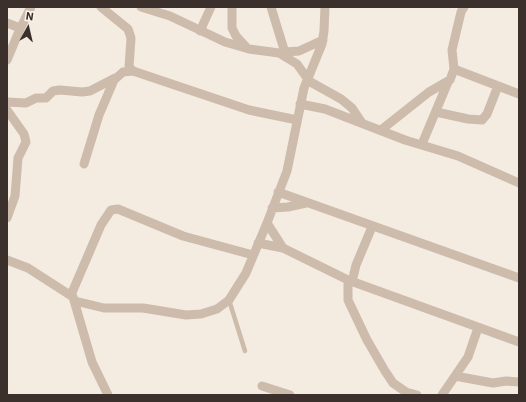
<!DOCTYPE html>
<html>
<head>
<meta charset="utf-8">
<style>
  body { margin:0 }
  #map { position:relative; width:526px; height:402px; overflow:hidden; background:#f4ebe1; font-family:"IBM Plex Sans",sans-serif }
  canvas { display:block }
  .frame { position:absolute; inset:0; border:8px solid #3b302b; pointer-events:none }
  .north { position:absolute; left:8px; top:8px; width:40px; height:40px; -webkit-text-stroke:3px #fbf5ee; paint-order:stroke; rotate:8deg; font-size:11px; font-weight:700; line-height:16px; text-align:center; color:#3b302b }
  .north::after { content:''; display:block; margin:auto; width:14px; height:18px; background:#3b302b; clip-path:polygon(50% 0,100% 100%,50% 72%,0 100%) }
</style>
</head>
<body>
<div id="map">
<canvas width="526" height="402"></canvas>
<div class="frame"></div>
<div class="north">N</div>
</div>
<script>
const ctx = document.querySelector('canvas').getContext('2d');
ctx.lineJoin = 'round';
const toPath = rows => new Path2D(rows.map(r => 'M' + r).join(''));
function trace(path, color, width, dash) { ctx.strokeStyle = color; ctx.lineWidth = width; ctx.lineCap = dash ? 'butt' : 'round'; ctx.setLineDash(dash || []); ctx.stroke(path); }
trace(toPath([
  [229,300,245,351]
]), '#cdbbac', 4.5);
trace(toPath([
  [101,7,128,29,131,38,129,67,133,71,249,110,297,120],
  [141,7,170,16,225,42,249,49,279,53,297,64,307,78],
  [232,7,232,28,236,36,247,48],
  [271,7,286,56],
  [7,23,20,28],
  [200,31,211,7],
  [285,52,299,51,323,40],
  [7,60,20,29,31,7],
  [454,69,519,94],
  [307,80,341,99,352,108,362,123],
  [7,102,26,103,36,98,46,98,53,91,60,90,82,92,90,91,115,78],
  [300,104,325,109,405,140,458,156,519,183],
  [7,110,24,134,26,142,18,158,15,196,7,218],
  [436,112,468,119,482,120,487,114,498,86],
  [381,130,429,92,450,80,454,69,452,50,461,12,464,7],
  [422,144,448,82],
  [84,164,99,115,114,80,123,72,132,71],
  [278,192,519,278],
  [272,208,288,207,306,203],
  [267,223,283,248],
  [258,243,283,248,348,280,519,342],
  [7,260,28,268,73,297,92,362,108,395],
  [348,280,348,300,367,340,385,371,393,383,406,392,417,395],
  [352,282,356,265,372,227],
  [71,295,101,225,111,210,118,209,183,236,253,255],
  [75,301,104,308,143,308,186,315,201,314,217,309,229,300,246,273,267,223,287,171,304,88,322,44,324,31,325,7],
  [455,376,493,383,506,381,519,382],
  [262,386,290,395],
  [442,395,468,357,478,328]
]), '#cdbbac', 9);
</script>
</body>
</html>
